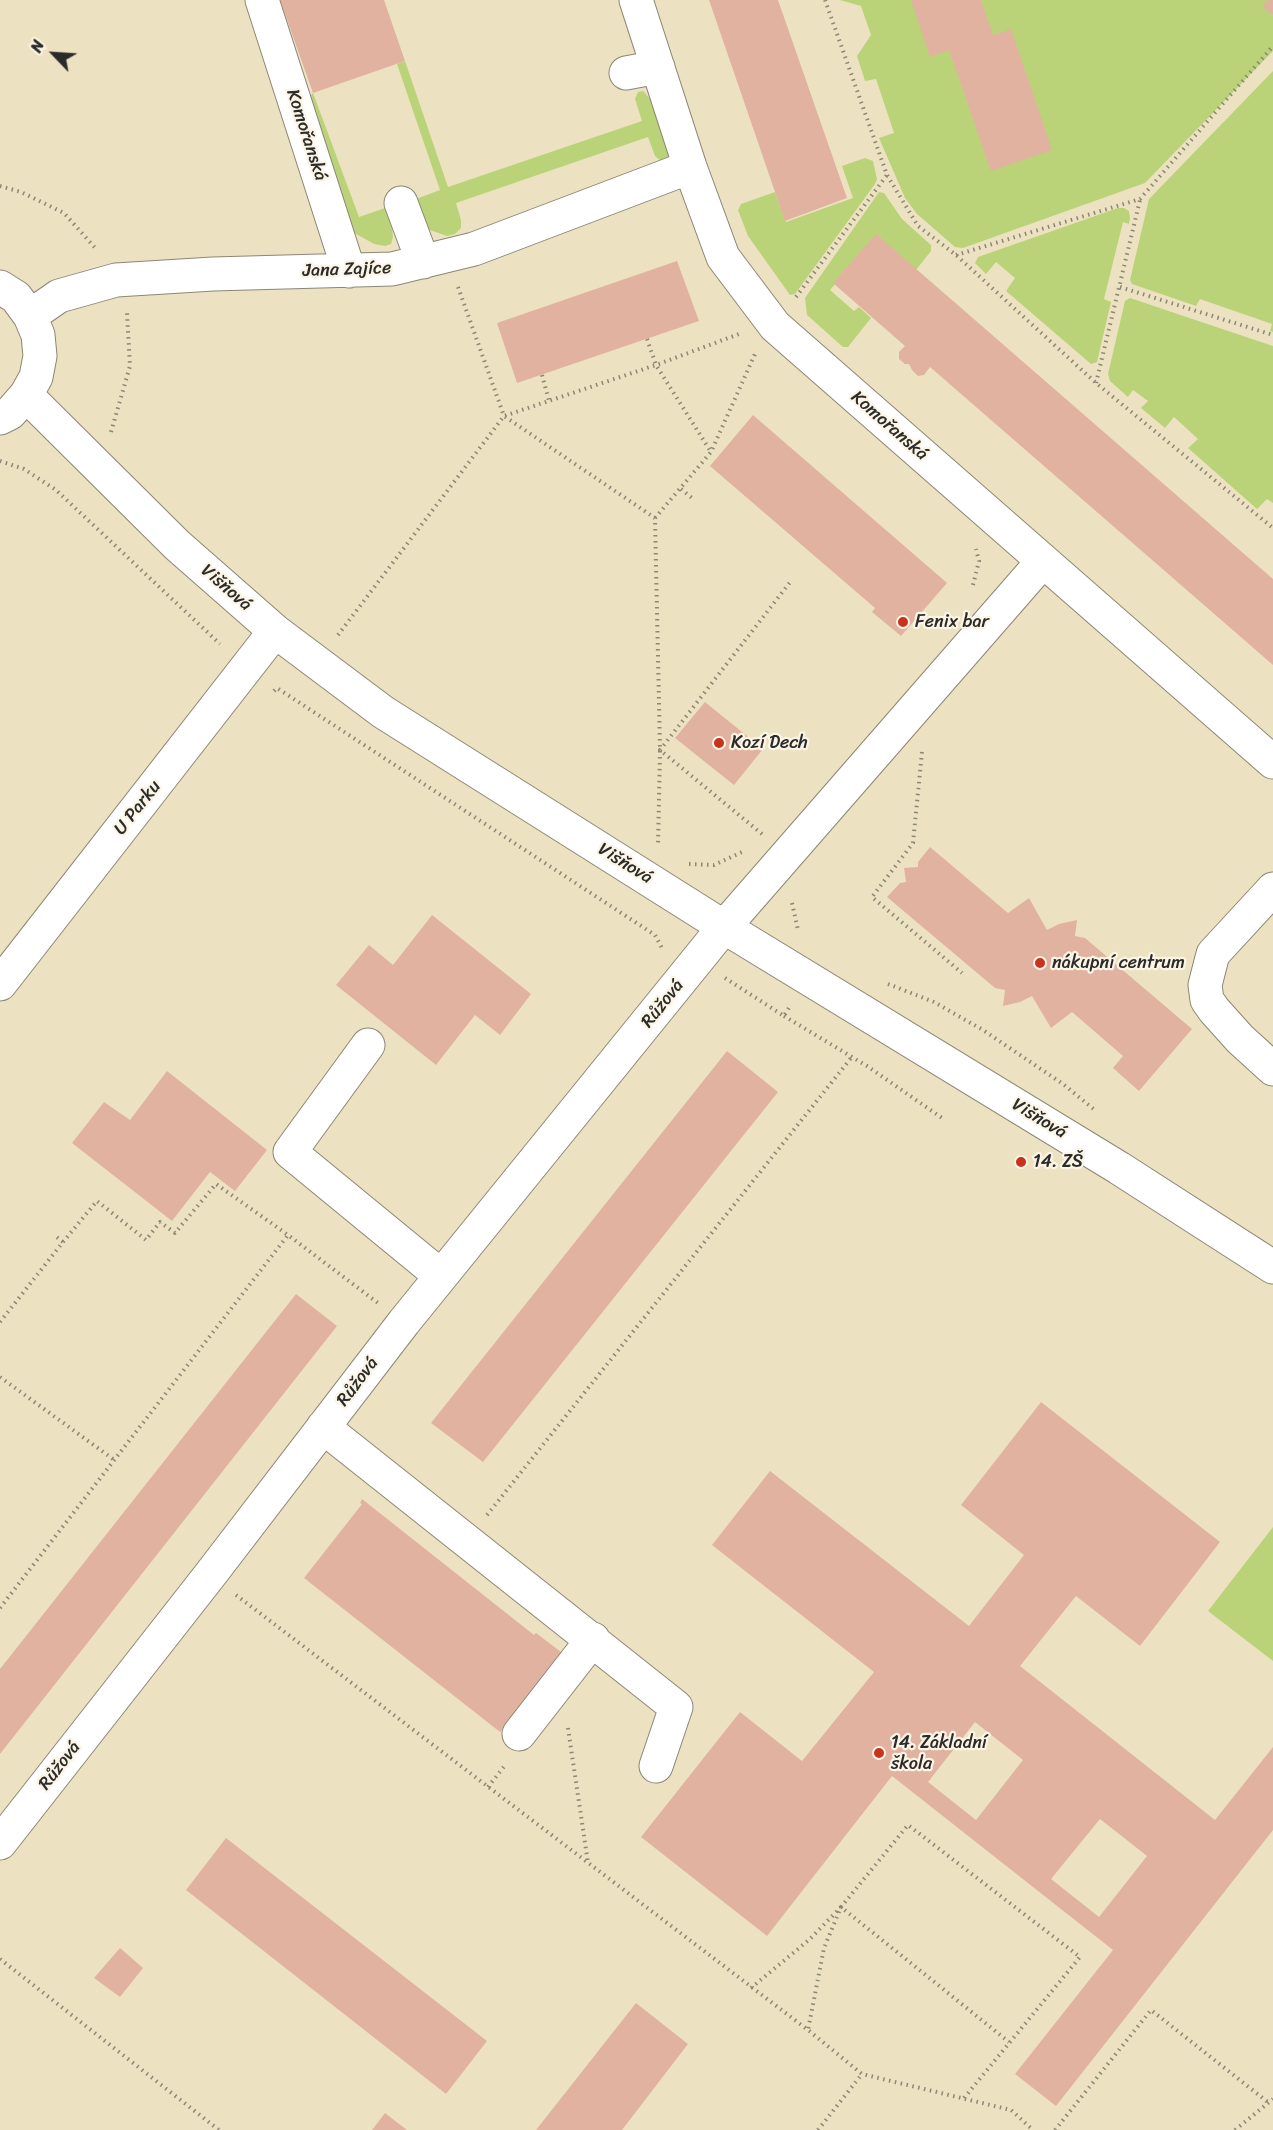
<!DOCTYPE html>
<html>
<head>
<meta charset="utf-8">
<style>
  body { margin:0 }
  #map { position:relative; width:1273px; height:2130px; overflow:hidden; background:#ece2c1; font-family:Sriracha,sans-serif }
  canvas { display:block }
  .north { position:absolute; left:24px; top:24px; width:60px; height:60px; -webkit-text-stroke:4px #fcf5e5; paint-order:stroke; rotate:295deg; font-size:16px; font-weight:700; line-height:24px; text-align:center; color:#2b2b2b }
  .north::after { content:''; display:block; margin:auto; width:21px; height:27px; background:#2b2b2b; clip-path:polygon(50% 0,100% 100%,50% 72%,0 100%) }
</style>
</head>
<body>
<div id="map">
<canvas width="1273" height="2130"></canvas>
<div class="north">N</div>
</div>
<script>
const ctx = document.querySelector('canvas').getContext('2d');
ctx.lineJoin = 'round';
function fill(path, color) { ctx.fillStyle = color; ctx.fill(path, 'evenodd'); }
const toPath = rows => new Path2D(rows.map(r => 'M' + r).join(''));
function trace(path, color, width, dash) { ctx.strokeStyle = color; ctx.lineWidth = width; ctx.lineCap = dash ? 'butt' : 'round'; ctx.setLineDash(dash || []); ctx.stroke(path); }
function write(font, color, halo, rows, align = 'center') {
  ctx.font = font + ' Sriracha,sans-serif'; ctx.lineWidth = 4.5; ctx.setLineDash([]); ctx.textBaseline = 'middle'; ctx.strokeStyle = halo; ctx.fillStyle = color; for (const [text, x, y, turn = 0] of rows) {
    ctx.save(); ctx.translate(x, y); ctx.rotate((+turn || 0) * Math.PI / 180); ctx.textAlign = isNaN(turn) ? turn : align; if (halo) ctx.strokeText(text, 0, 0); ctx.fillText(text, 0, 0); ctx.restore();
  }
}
fill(toPath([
  [840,0,1269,0,1273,15,1273,51,1145,183,963,248,955,247,917,214,905,198,879,138,894,133,876,79,865,81,857,56,871,35,861,6],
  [405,61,448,187,642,121,635,99,638,92,643,91,652,101,669,150,668,158,661,161,655,156,648,137,456,203,461,220,461,228,455,234,447,236,430,230,423,221,416,199,440,190,397,64],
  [1273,71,1273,332,1270,331,1272,324,1200,299,1196,306,1132,284,1130,280,1149,199],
  [313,93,359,217,385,208,392,228,393,237,391,244,385,246,374,244,342,226,304,103],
  [865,158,873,161,877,179,875,184,795,294,790,295,748,236,738,210,741,204,775,192,786,222,853,198,842,166],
  [879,192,884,193,902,219,931,245,931,251,916,270,877,236,830,290,854,311,859,307,871,318,848,347,843,347,807,315,805,298],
  [1118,208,1124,208,1129,211,1130,218,1129,224,1123,222,1104,299,1111,302,1097,362,1091,364,1006,291,1015,278,996,262,986,274,975,263,978,257],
  [1130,298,1273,346,1273,503,1267,499,1257,509,1188,448,1198,439,1174,417,1165,428,1141,408,1148,401,1133,390,1128,397,1110,381,1108,374,1125,301],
  [1273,1527,1273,1661,1208,1611]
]), '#bbd378');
fill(toPath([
  [280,0,384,0,405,61,313,93],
  [709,0,778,0,847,198,785,221],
  [911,0,981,0,993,35,1011,29,1052,150,991,171,949,50,930,57],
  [1269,0,1273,0,1273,15,1262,6],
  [876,234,1273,579,1273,665,930,367,924,375,918,376,912,370,909,364,905,364,899,359,899,352,905,346,833,283],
  [677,261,699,321,517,383,497,323],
  [753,415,947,583,901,636,872,612,875,608,710,466],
  [705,702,763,749,734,785,675,738],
  [930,847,1008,913,1029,898,1047,930,1059,924,1077,920,1075,936,1085,938,1192,1029,1139,1091,1113,1068,1123,1056,1072,1012,1051,1028,1032,996,1020,1002,1003,1006,1005,990,995,988,887,897,900,883,906,882,904,868,918,867,918,862],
  [432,915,531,994,500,1035,475,1015,436,1065,336,985,369,945,393,965],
  [727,1051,778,1092,483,1462,431,1423],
  [167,1071,267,1150,235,1191,210,1172,172,1221,72,1143,104,1102,130,1120],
  [296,1294,337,1326,0,1754,0,1669],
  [1041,1402,1220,1542,1140,1646,1076,1596,1020,1666,1215,1820,1273,1747,1273,1830,1056,2106,1015,2074,1113,1950,892,1776,767,1936,641,1837,740,1712,802,1761,874,1672,712,1545,770,1471,969,1626,1024,1555,961,1505],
  [975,1722,1023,1760,976,1820,928,1782],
  [1100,1819,1147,1856,1099,1917,1051,1879],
  [362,1499,534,1635,536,1633,565,1655,544,1682,540,1680,500,1732,304,1578,362,1504,360,1503],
  [226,1838,487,2041,446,2094,186,1890],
  [120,1948,143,1968,120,1997,94,1978],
  [636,2003,688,2044,622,2130,536,2130],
  [385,2113,407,2130,372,2130]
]), '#e2b2a0');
const minor = toPath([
  [262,0,349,271],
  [636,0,690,167,723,257,775,326,1273,762],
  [626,73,658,67],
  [401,203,423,262],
  [0,287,16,297,30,316,38,335,40,356,36,377,26,395,10,413,0,418],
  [30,316,59,296,116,280,213,274,392,269,474,249,690,167],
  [26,395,177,545,275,631,383,712,724,927,1119,1168,1273,1267],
  [1273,889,1213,954,1205,985,1207,1000,1214,1010,1240,1039,1273,1069],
  [0,984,275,631],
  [368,1045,290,1152,441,1276],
  [323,1427,676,1707,656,1766],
  [519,1734,593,1639],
  [0,1843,210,1575,404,1322,724,927,1043,561]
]);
trace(minor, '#8c8676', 35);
trace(toPath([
  [825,0,887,175,918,226,956,255,1096,383,1273,528],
  [0,186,21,192,64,213,97,250],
  [956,255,1140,199,1273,46],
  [458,287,504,416,656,365,739,334],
  [1120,287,1273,335],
  [796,297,887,175],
  [647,339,656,365,711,452],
  [542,375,549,401],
  [1096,383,1140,200],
  [111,432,130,366,127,313],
  [0,461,24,469,56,490,220,644],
  [681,489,692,498],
  [655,518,711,452,755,354],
  [973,585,979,561,976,549],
  [338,635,504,416,655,518,660,750,658,846],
  [274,691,277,688,655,935,663,950],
  [922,752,913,843,872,897,962,973],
  [762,834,660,750,791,581],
  [689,864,714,865,742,852],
  [792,903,798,930],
  [725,978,784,1016,790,1006],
  [888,984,934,1002,983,1030,1063,1084,1096,1111],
  [784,1016,867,1066,945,1120],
  [63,1242,97,1201,146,1240,160,1222,175,1233,216,1184,288,1235],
  [0,1322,63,1242,54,1235],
  [0,1377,113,1459],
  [487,1515,851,1058],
  [236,1595,808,2030,862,2074,1011,2110,1033,2130],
  [0,1608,288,1235,378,1303],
  [568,1728,588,1863],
  [488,1787,506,1764],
  [0,1959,219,2130],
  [751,1988,810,1939,841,1907,824,1948,808,2030],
  [964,2098,1080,1957,908,1825,841,1907,1009,2042],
  [818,2130,862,2074],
  [1055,2130,1151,2010,1269,2103],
  [1235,2130,1273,2099]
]), '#8c8676', 4, [1.5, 4.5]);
trace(minor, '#fff', 33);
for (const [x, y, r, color] of [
  [903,622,6,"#c8321e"],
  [719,743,6,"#c8321e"],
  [1040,963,6,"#c8321e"],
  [1021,1162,6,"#c8321e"],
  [879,1753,6,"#c8321e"]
]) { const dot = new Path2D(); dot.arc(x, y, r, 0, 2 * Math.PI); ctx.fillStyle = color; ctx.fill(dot); trace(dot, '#fcf5e5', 2); }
write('18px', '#2b2b2b', '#fcf5e5', [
  ["Komořanská",306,135,72],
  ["Jana Zajíce",347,270,-2],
  ["Komořanská",889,426,41],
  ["Višňová",226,588,41],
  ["U Parku",138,808,-52],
  ["Višňová",625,864,32],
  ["Růžová",663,1004,-51],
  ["Višňová",1039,1119,31],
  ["Růžová",358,1382,-53],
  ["Růžová",60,1766,-52]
]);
write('18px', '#2b2b2b', '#fcf5e5', [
  ["Fenix bar",915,622],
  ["Kozí Dech",731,743],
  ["nákupní centrum",1052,963],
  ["14. ZŠ",1033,1162],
  ["14. Základní",891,1743],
  ["škola",891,1764]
], 'left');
</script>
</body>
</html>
